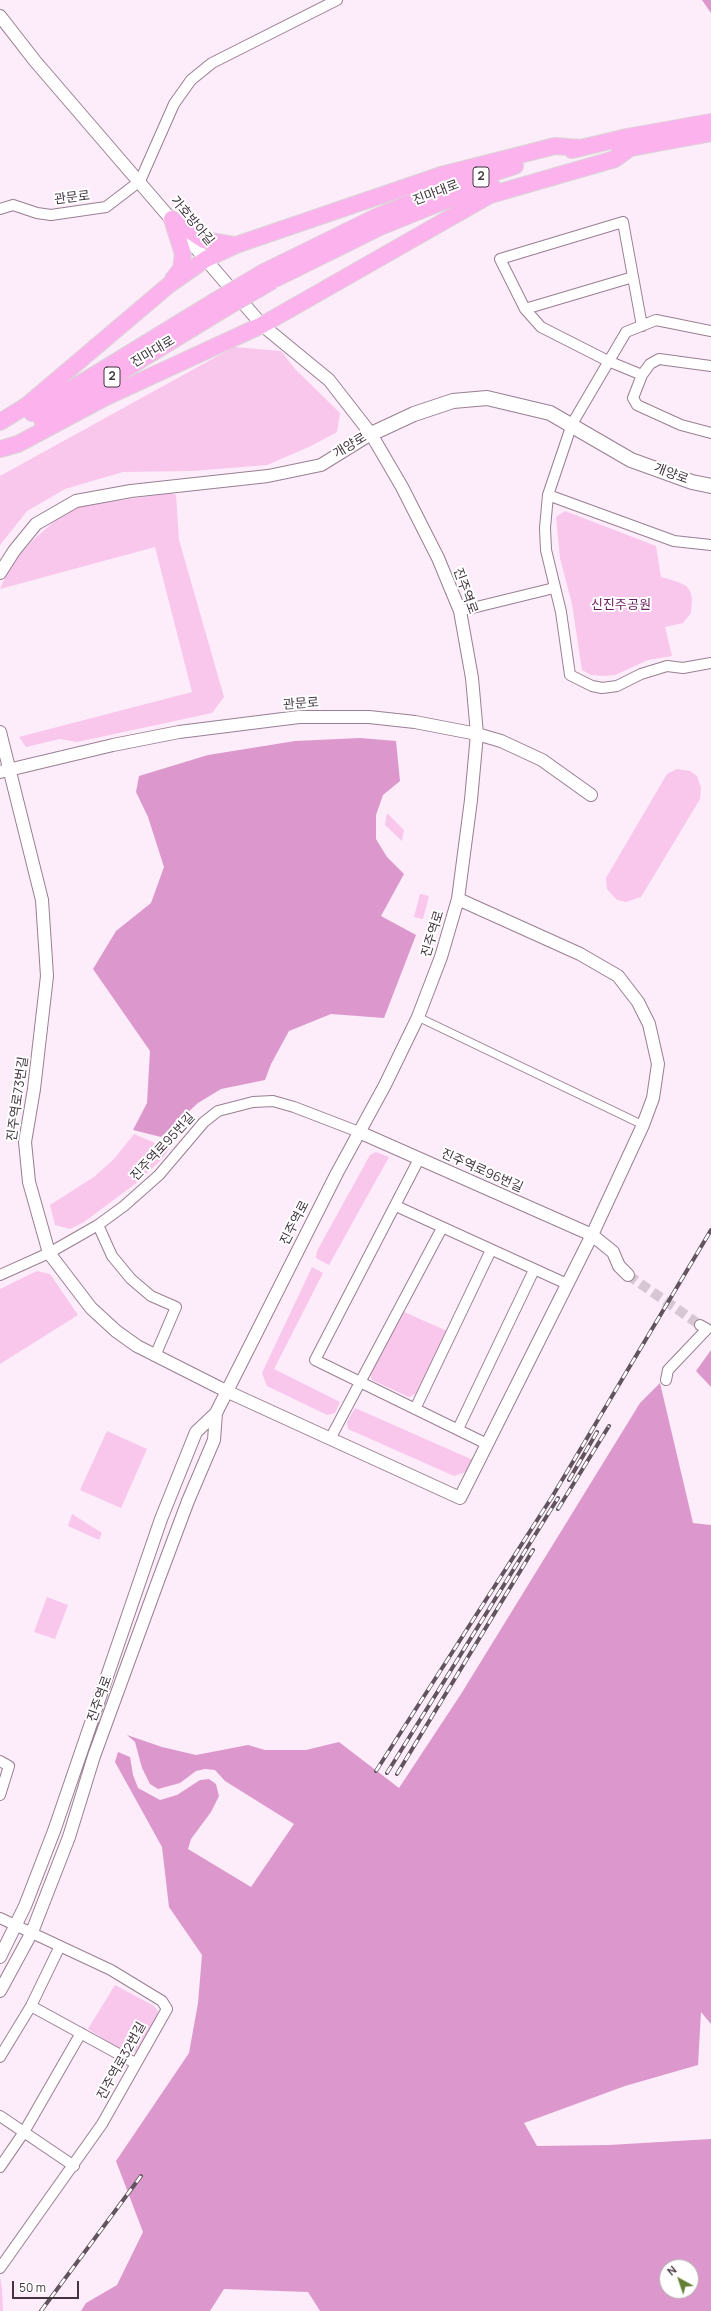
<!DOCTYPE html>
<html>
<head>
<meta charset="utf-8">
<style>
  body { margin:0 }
  #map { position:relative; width:711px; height:2311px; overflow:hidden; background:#fdecf9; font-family:Manrope,sans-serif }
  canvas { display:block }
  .north { position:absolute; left:659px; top:2259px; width:40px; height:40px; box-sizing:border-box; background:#fff; border:1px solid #b3aeb2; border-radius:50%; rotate:320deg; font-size:11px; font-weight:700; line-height:16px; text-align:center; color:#41353e }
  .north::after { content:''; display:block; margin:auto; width:14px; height:18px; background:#657f32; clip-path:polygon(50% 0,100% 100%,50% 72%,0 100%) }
  .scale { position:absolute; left:12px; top:2281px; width:67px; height:18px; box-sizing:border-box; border:2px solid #41353e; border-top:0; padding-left:5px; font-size:12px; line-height:14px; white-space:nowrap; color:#41353e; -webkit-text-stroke:3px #fff; paint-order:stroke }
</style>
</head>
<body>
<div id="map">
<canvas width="711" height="2311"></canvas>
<div class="north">N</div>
<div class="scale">50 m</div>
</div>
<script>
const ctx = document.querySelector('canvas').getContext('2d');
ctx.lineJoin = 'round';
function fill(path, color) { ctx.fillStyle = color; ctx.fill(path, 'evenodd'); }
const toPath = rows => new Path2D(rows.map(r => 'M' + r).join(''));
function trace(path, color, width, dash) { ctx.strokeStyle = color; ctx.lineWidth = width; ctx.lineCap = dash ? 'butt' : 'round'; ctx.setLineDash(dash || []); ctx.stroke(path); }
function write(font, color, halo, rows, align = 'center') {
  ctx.font = font + ' Manrope,"Noto Sans KR",sans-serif'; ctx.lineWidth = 4; ctx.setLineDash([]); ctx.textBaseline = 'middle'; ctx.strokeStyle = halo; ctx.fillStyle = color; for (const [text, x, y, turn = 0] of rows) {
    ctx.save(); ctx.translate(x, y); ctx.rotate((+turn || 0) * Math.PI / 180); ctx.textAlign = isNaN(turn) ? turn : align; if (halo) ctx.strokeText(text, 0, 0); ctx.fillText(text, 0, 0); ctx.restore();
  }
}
fill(toPath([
  [234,347,281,351,295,369,340,413,337,432,311,446,267,465,192,471,123,472,65,489,27,511,0,545,0,476],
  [171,493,176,495,179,540,224,697,212,713,77,742,60,739,26,747,19,737,192,692,155,547,0,589,10,566,32,541,56,520,76,507],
  [565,511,656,546,661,577,678,582,686,586,690,591,692,598,691,613,683,623,665,627,672,656,648,660,615,675,604,676,591,675,582,670,572,604,560,558,556,517],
  [677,769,690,771,697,776,701,788,700,799,641,897,626,902,617,900,607,889,606,878,667,774],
  [387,813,404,830,402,841,385,825],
  [420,894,429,896,423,919,414,917],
  [134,1134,169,1149,161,1160,135,1184,84,1222,70,1229,55,1225,50,1205,94,1177,114,1159],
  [376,1152,389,1157,329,1265,316,1258,317,1251,370,1155],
  [312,1267,323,1273,274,1369,340,1402,335,1413,327,1415,267,1386,262,1373],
  [37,1271,50,1274,78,1315,0,1364,0,1289],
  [404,1312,447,1331,418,1393,409,1397,372,1380,370,1374],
  [355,1408,473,1460,466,1472,454,1476,348,1429,347,1422],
  [107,1431,147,1449,121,1508,80,1490],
  [72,1514,102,1533,99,1540,68,1526],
  [47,1597,68,1605,55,1639,34,1632],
  [115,1985,154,2006,159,2013,137,2051,128,2054,88,2029],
  [0,2276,2,2289,3,2311,0,2311]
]), '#f9c6ec');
fill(toPath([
  [702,0,711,0,711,13],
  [360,738,396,741,400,781,383,795,376,815,376,839,387,857,404,874,381,916,416,935,384,1018,331,1014,289,1031,271,1064,265,1080,221,1089,198,1103,161,1137,133,1130,147,1103,150,1051,93,969,116,931,151,903,164,867,148,817,136,792,139,776,208,755,295,741],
  [711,1350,711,1387,696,1371],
  [660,1383,693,1523,711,1525,711,2024,701,2012,698,2065,625,2086,524,2123,537,2146,609,2145,711,2139,711,2311,320,2311,308,2292,224,2289,210,2311,81,2311,86,2303,117,2285,143,2232,116,2161,189,2053,198,2003,202,1955,169,1907,162,1847,115,1762,118,1752,130,1757,133,1775,138,1788,160,1800,177,1795,200,1780,209,1779,216,1784,219,1796,211,1812,191,1839,188,1849,251,1887,294,1824,225,1781,215,1770,205,1769,196,1771,180,1783,158,1789,150,1784,142,1768,135,1742,127,1735,162,1747,196,1755,248,1745,265,1750,306,1750,339,1742,399,1788,461,1694,640,1403],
  [667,2267,691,2267,691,2291,667,2291]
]), '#dc98cc');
trace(toPath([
  [628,1275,700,1325]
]), '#d7c7d4', 10, [10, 5]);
const pedestrian = toPath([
  [418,1017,643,1125]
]);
const minor = toPath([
  [0,209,13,205,37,213,51,215,106,207,140,181,174,104,191,80,212,63,337,0],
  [525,309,633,277],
  [642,326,623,222,500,259,525,309,541,327,608,361,642,375],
  [711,331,656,320,626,332,572,424,548,495,545,528,546,550,561,612,570,675,592,686,602,688,617,686,641,674,667,666,683,668,711,663],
  [711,366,659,359,650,364,642,375,633,398,637,405,681,425,711,433],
  [548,495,674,541,711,545],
  [460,611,554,588],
  [419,1159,315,1360,487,1444],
  [396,1206,567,1284],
  [98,1225,112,1256,131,1279,151,1296,176,1307,155,1356],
  [0,1275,49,1253,98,1225,124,1206,159,1175,204,1122,218,1111,253,1102,273,1101,294,1107,359,1132],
  [666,1380,668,1370,707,1329,700,1325],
  [415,1409,491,1250],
  [458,1429,534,1270],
  [330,1439,442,1228],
  [0,1761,9,1766,0,1795],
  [0,1918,111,1970,162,2001,167,2009,102,2124,0,2268],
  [31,2006,135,2063],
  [0,2057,31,2006,60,1946],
  [0,2116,74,2166],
  [0,2167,24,2132,81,2033]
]);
const tertiary = toPath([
  [0,16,35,61,262,325,329,380,371,434,402,487,438,558,460,611,472,678,477,734,471,800,458,899,441,957,418,1017,385,1085,337,1173,216,1413,214,1440,188,1501,158,1581,94,1756,69,1837,32,1932,0,1991],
  [0,573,14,551,36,524,76,501,131,491,268,476,321,465,371,434],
  [0,732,42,900,47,976,34,1089,25,1142,29,1182,49,1253,91,1308,116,1331,137,1346,226,1391,460,1498,592,1235,643,1125,653,1098,658,1064,649,1024,638,1002,618,976,580,954,458,899],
  [0,772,113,745,179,732,299,717,369,717,415,722,477,734,501,741,542,760,591,795],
  [359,1132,592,1235,613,1252,619,1266,628,1275],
  [0,1957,25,1906,54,1831,161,1519,196,1432,216,1413]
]);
const secondary = toPath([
  [371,434,414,414,453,401,487,398,550,413,631,460,692,482,711,486]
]);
const trunk = toPath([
  [572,150,627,137,711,122],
  [620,150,711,133],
  [264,272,376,217,444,189,515,166],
  [277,278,380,227,447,200,492,186],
  [173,279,181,269,183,254,172,219,204,240,234,245],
  [32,413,215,301],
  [42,420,224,309],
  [0,422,26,406,170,284,206,259,236,245,441,175,555,146,581,148],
  [0,449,18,444,106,397,262,325,490,195,615,159,630,148]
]);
trace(pedestrian, '#997f92', 9);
trace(minor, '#997f92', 12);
trace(tertiary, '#997f92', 14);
trace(secondary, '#997f92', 16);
trace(trunk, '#d9d7d8', 18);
trace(pedestrian, '#fff', 7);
trace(minor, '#fff', 10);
trace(tertiary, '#fff', 12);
trace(secondary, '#fff', 14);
trace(trunk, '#fcb2ec', 16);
const rail = toPath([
  [569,1480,597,1432],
  [558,1509,609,1426],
  [376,1771,552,1497,711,1230],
  [387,1773,558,1498],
  [397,1774,533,1550],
  [41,2311,141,2176]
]);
trace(rail, '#61545e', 4);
trace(rail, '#fff', 2.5, [8]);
const trunkBridge = toPath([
  [215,301,264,272],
  [224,309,272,281]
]);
trace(trunkBridge, '#d9d7d8', 18, []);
trace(trunkBridge, '#fcb2ec', 16);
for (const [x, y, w] of [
  [481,177,16],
  [112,377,16]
]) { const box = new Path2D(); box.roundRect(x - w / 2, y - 10, w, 20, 3); ctx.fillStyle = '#fff'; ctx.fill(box); trace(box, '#41353e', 1); }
write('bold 12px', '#41353e', null, [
  ["2",481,177],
  ["2",112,377]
]);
write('13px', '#41353e', '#fff', [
  ["진마대로",436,193,-21],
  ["관문로",72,198,-7],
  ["가호방아길",192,221,50],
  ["진마대로",153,352,-31],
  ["개양로",350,446,-31],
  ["개양로",671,474,20],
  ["진주역로",465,591,70],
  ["관문로",301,704,-4],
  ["진주역로",433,934,-73],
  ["진주역로73번길",18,1099,-82],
  ["진주역로95번길",163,1147,-47],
  ["진주역로96번길",482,1171,24],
  ["진주역로",295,1223,-63],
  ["진주역로",100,1699,-70],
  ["진주역로32번길",122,2061,-61]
]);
write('13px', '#6a1b5d', '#fff', [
  ["신진주공원",621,605]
]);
</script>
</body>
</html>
